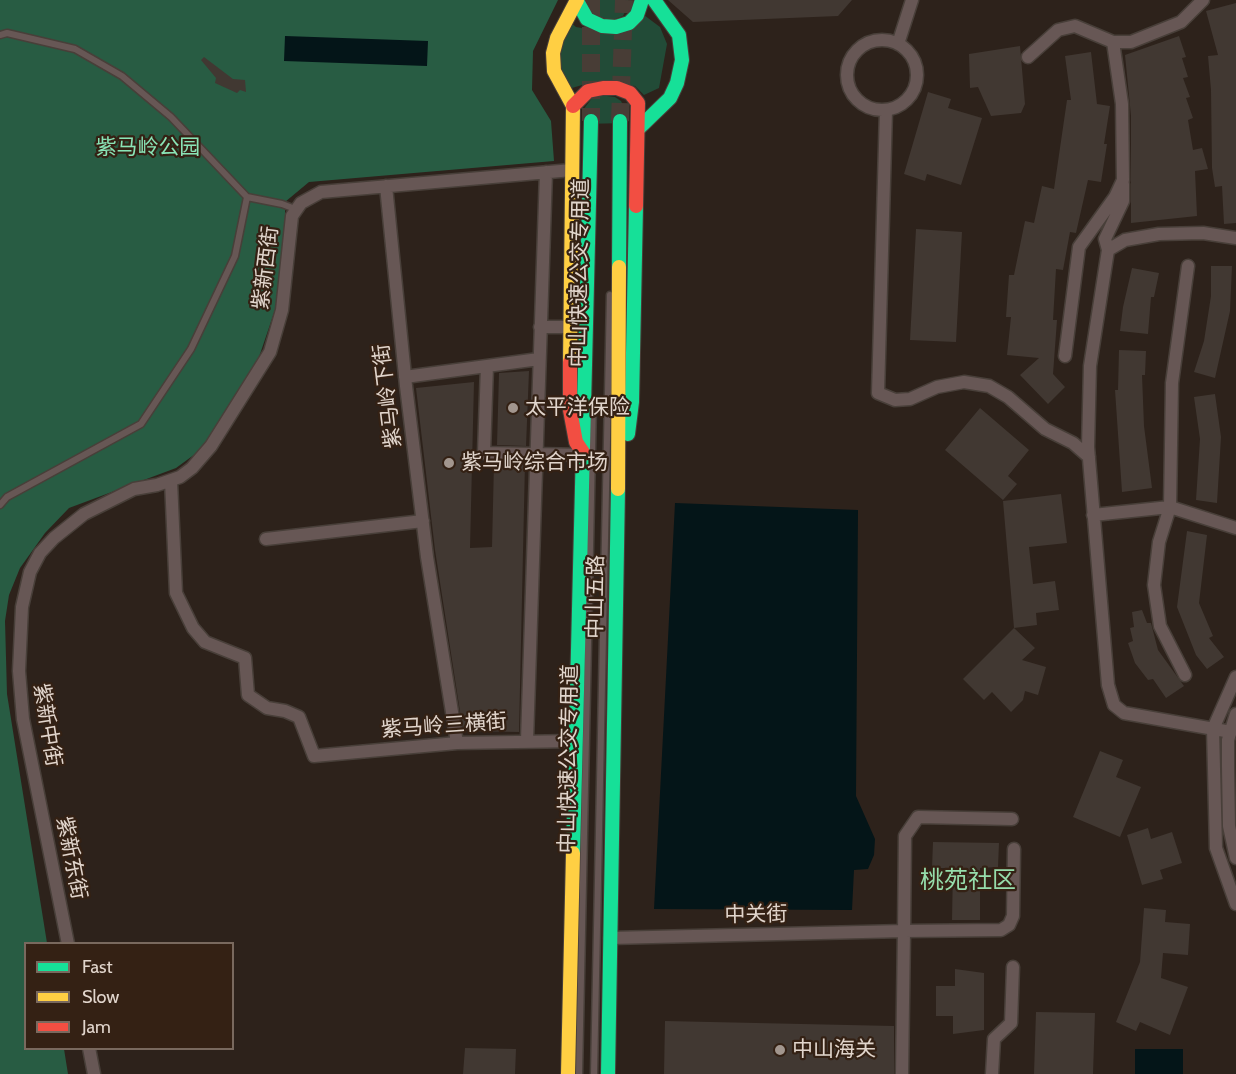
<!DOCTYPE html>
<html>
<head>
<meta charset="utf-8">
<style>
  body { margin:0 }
  #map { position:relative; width:1236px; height:1074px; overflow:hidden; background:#2d221b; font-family:Cabin,sans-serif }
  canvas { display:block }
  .legend { position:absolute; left:24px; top:942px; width:210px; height:108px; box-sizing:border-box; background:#342114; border:2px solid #79695e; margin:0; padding:8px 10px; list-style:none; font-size:18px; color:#e1d5cc }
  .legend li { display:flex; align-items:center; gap:12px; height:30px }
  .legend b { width:30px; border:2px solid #79695e }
</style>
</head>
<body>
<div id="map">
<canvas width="1236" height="1074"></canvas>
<ul class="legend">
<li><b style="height:8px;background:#16e098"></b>Fast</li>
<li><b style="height:8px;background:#ffcf43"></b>Slow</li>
<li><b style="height:8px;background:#f24e42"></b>Jam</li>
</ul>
</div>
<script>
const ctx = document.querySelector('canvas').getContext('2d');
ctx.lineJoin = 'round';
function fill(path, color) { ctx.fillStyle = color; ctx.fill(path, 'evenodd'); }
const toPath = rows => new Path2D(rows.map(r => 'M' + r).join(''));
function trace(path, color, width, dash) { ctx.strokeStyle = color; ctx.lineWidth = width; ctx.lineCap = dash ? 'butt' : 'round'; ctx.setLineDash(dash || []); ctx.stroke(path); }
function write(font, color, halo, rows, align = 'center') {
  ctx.font = font + ' Cabin,"Noto Sans SC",sans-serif'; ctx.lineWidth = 4.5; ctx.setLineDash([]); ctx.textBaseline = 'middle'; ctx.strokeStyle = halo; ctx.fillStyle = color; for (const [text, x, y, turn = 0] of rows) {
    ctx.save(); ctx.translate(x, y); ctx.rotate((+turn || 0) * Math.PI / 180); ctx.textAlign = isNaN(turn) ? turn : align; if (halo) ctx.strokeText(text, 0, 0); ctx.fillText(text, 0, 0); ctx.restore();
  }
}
fill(toPath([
  [583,0,628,0,629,3,623,16,602,24],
  [644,15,660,27,667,44,659,88,644,95,635,86,596,81,565,90,557,61,568,20,576,27,609,33],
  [599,95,615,97,621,101,628,115,627,123,583,124,583,110,592,98]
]), '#224b37');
fill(toPath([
  [0,0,558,0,533,51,532,90,551,121,554,161,309,182,285,202,285,238,276,307,258,360,202,449,176,468,69,508,45,533,20,568,9,595,5,621,7,694,47,943,26,944,26,1048,64,1049,68,1074,0,1074]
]), '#285c43');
fill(toPath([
  [285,36,428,41,427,66,284,61],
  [675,503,858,510,856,796,875,839,874,855,868,869,854,870,852,910,654,909],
  [1135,1049,1183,1049,1183,1074,1135,1074]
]), '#041518');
fill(toPath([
  [668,0,852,0,838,16,693,22],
  [1236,3,1236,223,1224,224,1222,186,1215,187,1212,168,1211,90,1208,56,1218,55,1206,11],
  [1179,36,1186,57,1182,58,1188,77,1183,78,1190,97,1186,98,1193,118,1188,120,1193,150,1202,148,1208,169,1195,171,1197,216,1131,223,1131,116,1125,55],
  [1020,46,1025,104,1021,113,991,116,978,87,970,88,969,54],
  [1091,52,1097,104,1110,106,1104,144,1107,144,1101,182,1088,180,1076,233,1070,232,1063,270,1056,269,1053,320,1057,320,1053,374,1065,387,1048,404,1020,375,1039,358,1007,355,1011,317,1006,317,1009,275,1014,275,1025,221,1034,223,1042,186,1054,189,1067,100,1071,100,1065,56],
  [204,57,233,79,245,80,246,92,240,90,237,93,215,83,216,78,201,60],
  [928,92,951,99,948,108,982,118,961,185,927,174,925,181,904,174],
  [916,229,962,232,956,342,910,340],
  [1211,266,1232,266,1230,311,1215,378,1194,372,1204,341,1211,296],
  [1132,268,1159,273,1154,297,1151,297,1148,334,1120,331,1123,307],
  [1119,350,1146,351,1145,375,1142,375,1144,426,1152,488,1122,492,1115,390,1118,390],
  [529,371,526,446,497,445,499,373],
  [474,382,470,548,492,547,494,463,525,462,519,732,463,731,435,550,416,388],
  [1215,394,1221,437,1217,503,1196,500,1200,439,1194,397],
  [980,408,1029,450,1008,476,1017,484,1003,500,945,450],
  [1061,494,1067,543,1029,547,1033,584,1055,581,1059,610,1036,613,1037,625,1014,628,1003,501],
  [1187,531,1207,535,1199,603,1213,636,1209,638,1224,657,1207,669,1196,655,1177,607],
  [1142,610,1147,623,1151,623,1158,650,1184,686,1166,698,1153,679,1148,680,1135,663,1128,643,1133,641,1130,628,1134,627,1132,612],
  [1014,628,1035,648,1022,660,1046,667,1038,695,1025,691,1023,700,1011,712,992,692,984,700,963,679],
  [1100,751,1123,760,1116,777,1141,787,1120,837,1073,817],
  [1148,828,1151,839,1172,832,1182,863,1160,870,1163,879,1142,885,1127,835],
  [933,842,999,843,998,867,980,868,980,920,952,920,953,868,932,868],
  [1144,908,1166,910,1165,922,1190,924,1188,955,1163,953,1161,978,1188,987,1170,1035,1140,1022,1136,1031,1116,1022,1140,962],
  [955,969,984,973,984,1030,953,1034,953,1016,936,1016,936,986,955,986],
  [1036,1012,1095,1013,1093,1074,1034,1074],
  [665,1021,894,1026,894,1074,664,1074],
  [465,1048,516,1049,515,1074,463,1074]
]), '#413832');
trace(toPath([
  [591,0,591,121],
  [620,121,624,0]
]), '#483d36', 18, [18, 9]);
const lane = toPath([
  [0,35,7,33,75,49,122,76,171,117,247,197,282,204,295,209],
  [0,505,7,497,141,424,191,349,235,256,247,197],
  [579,1074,593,403],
  [594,1074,610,295]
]);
const street = toPath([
  '847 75a35 35 0 1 1 70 0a35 35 0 1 1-70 0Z',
  [898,44,912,0],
  [1028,57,1058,30,1075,26,1113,42,1131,42,1181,22,1203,0],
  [886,110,878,393,895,400,910,399,937,387,964,382,989,386,1008,397,1045,429,1073,443,1089,457],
  [386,186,406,386,427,557,457,743],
  [1108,250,1105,239,1123,201,1123,184],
  [540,327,570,327],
  [1065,356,1079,247,1115,197,1123,180,1122,104,1113,42],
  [487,366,484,453,585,455],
  [405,377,539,359],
  [171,481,176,593,193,628,205,642,245,658,248,695,267,708,285,711,299,717,314,756,457,743,576,741],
  [1093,515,1170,507,1236,528],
  [266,539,423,521],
  [1185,675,1160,626,1154,585,1159,542,1170,507,1172,383,1188,266],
  [1236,677,1213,729,1216,848,1236,904],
  [1236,714,1228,740,1228,767,1229,826,1236,858],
  [1231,732,1124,713,1114,705,1108,685,1088,447,1090,366,1108,250,1125,240,1159,234,1203,233,1236,238],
  [527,740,546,172],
  [610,938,904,931,905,836,918,817,1012,819],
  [68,944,23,719,19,671,22,607,30,572,40,553,54,538,84,514,134,489,157,485,180,477,192,468,211,446,270,352,282,310,292,216,301,203,321,192,572,170],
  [89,1048,94,1074],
  [902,1074,904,931,1001,930,1009,925,1013,916,1014,849],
  [992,1074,994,1039,1011,1023,1013,967]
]);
const fast = toPath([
  [577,1,587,19,602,26,616,27,629,23,637,15,642,0],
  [639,128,670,98,677,83,682,60,679,35,654,0],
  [619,267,620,121],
  [628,434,632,402,636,206],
  [573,853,591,121],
  [608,1074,618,489]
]);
const slow = toPath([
  [570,362,573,106,554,71,553,53,557,38,577,0],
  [618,489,619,267],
  [568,1074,573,853]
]);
const jam = toPath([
  [573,106,588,91,603,88,617,88,630,93,638,103,636,206],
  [570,362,570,410,576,442,584,454]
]);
trace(lane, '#483f39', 9);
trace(street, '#483f39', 15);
trace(fast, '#483f39', 16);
trace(slow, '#483f39', 16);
trace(jam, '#483f39', 16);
trace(lane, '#675755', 6);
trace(street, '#675755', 12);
trace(fast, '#16e098', 14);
trace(slow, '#ffcf43', 14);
trace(jam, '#f24e42', 14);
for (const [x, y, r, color] of [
  [513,408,6,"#a2968e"],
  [449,463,6,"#a2968e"],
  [780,1050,6,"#a2968e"]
]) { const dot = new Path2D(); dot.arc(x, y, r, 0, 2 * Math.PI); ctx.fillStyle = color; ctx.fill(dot); trace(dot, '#342114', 2); }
write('21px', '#8ae5b7', '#342114', [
  ["紫马岭公园",148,148]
]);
write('21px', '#e1d5cc', '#342114', [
  ["紫新西街",266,268,-83],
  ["中山快速公交专用道",580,273,-89],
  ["紫马岭下街",388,396,-97],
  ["中山五路",596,597,-89],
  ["紫新中街",47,725,81],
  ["紫马岭三横街",444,726,-4],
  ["中山快速公交专用道",569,759,-89],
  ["紫新东街",71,858,79],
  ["中关街",756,915,-1]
]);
write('21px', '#e1d5cc', '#342114', [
  ["太平洋保险",525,408],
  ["紫马岭综合市场",461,463],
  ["中山海关",792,1050]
], 'left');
write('24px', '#96ddab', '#342114', [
  ["桃苑社区",968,881]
]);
</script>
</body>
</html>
